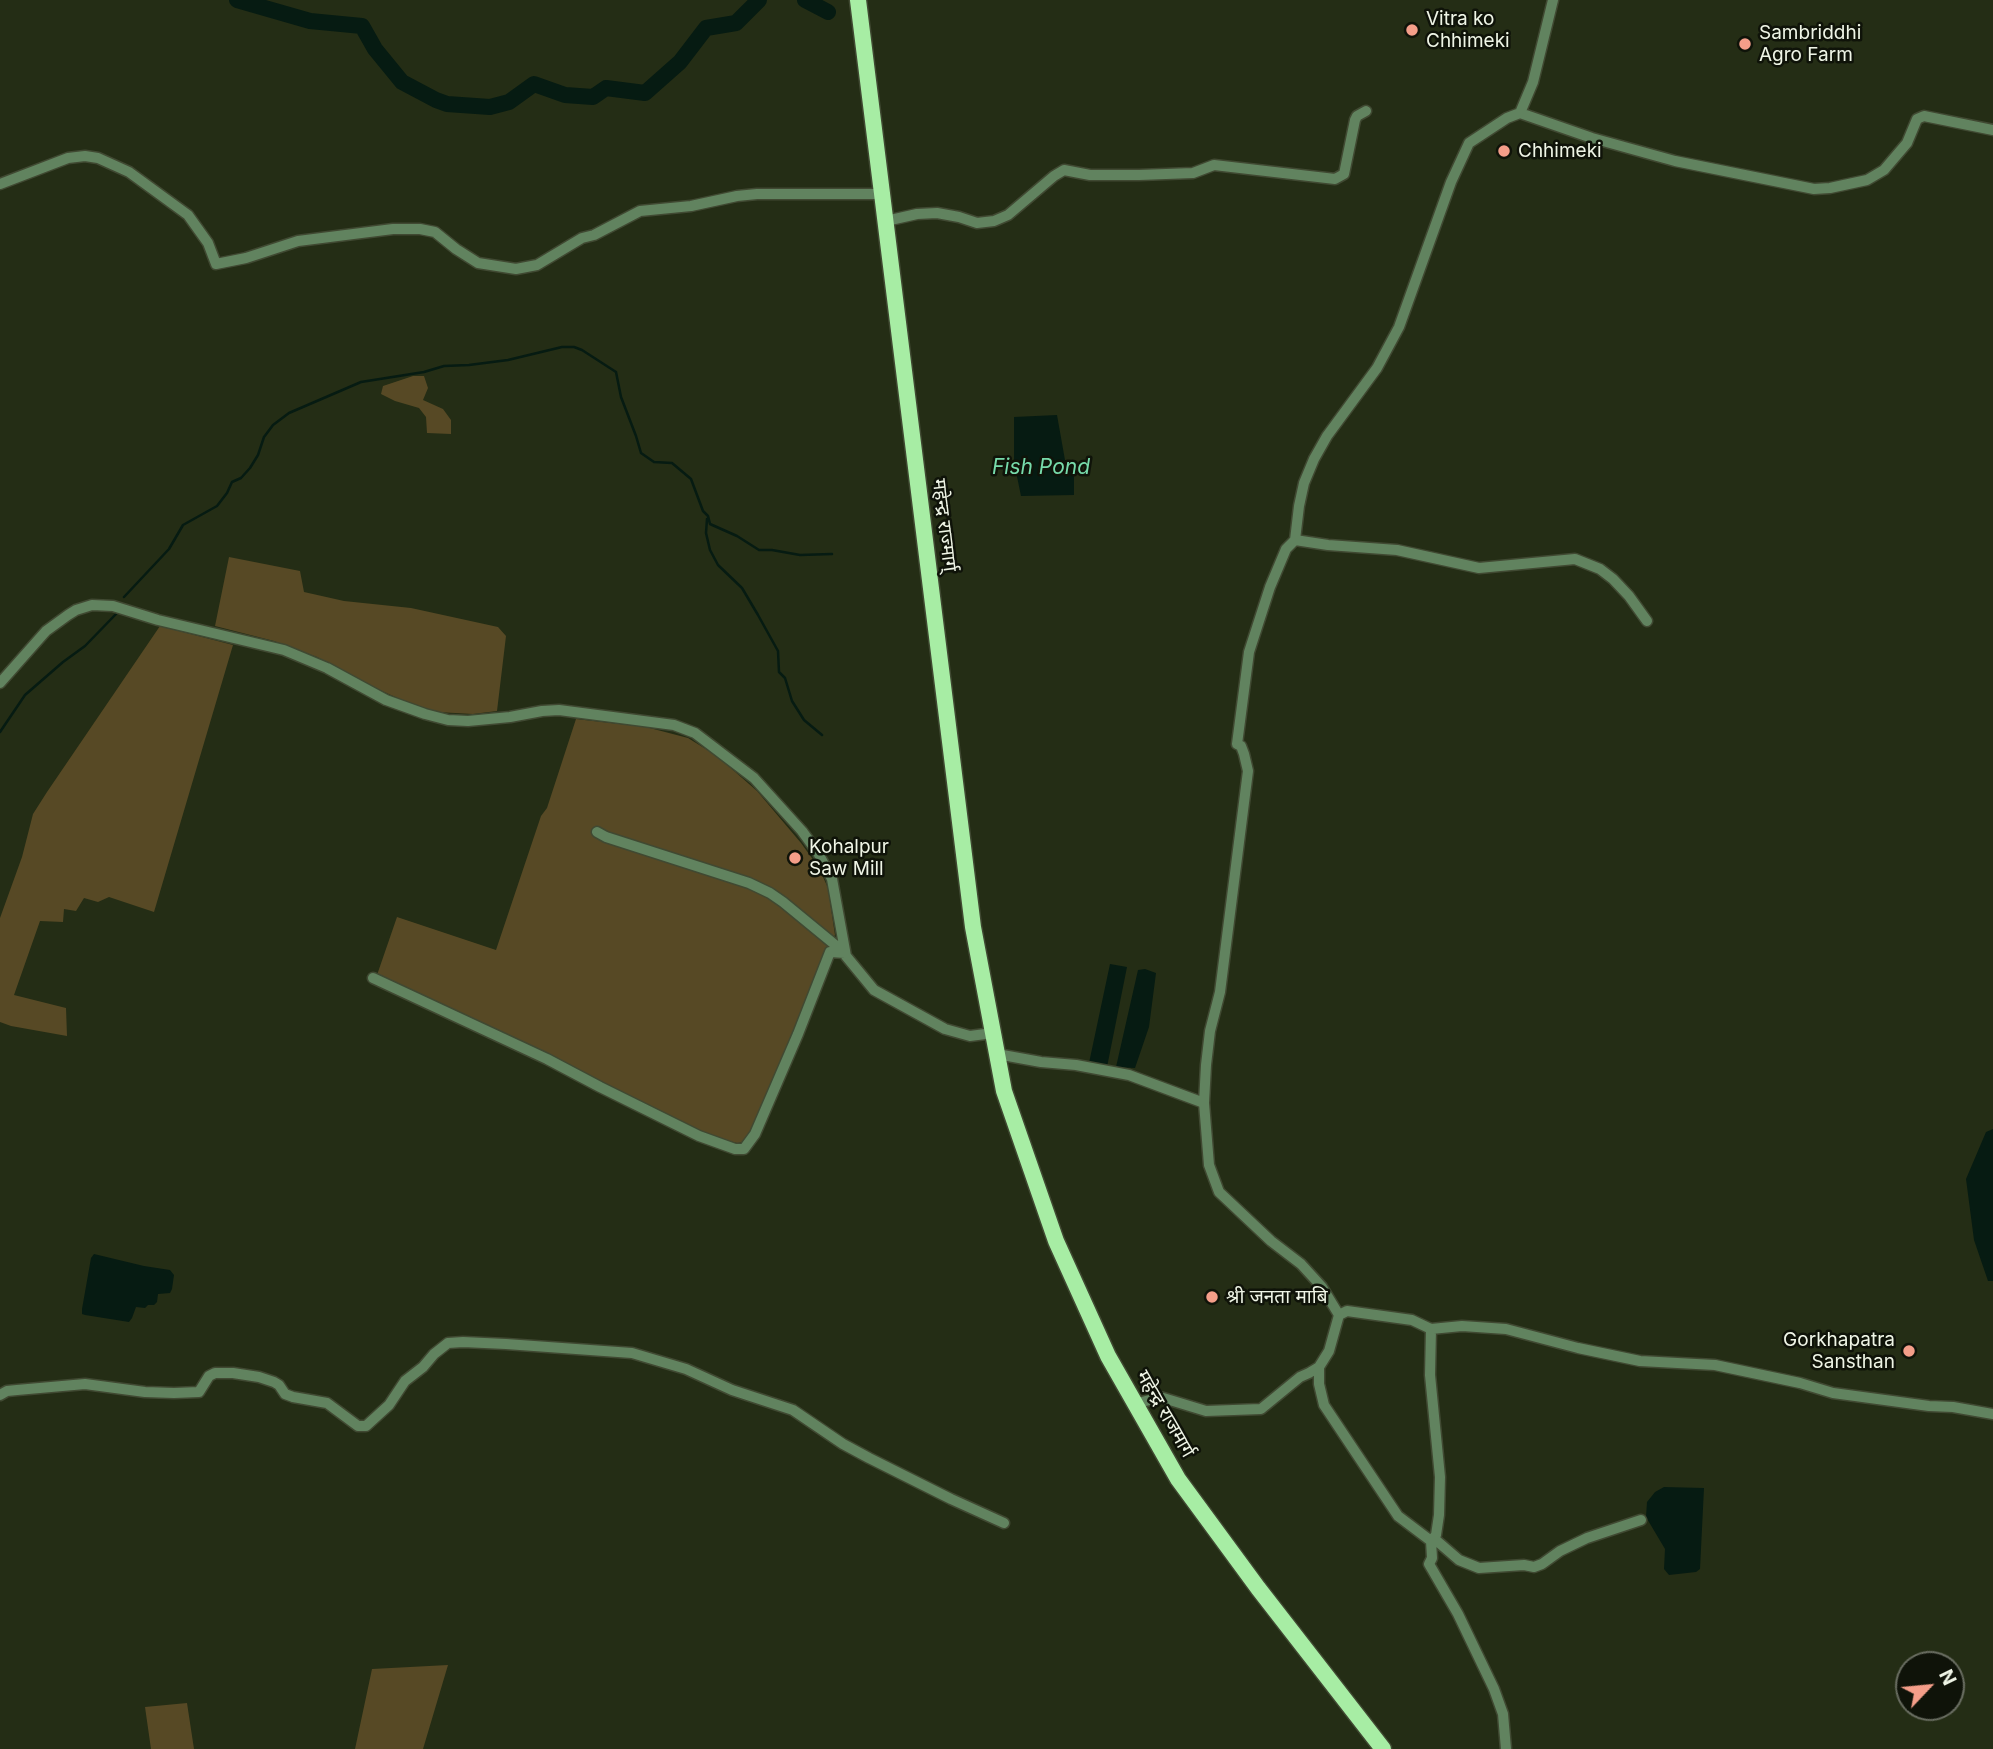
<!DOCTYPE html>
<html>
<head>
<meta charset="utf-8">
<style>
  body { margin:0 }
  #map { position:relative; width:1993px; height:1749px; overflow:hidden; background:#242d15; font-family:Inter,sans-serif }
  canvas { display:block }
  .north { position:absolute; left:1895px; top:1651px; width:70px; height:70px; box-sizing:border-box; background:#0f1309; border:2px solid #696d61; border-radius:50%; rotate:64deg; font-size:19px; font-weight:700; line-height:28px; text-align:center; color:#eff5e6 }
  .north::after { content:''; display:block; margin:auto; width:24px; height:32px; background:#f49e89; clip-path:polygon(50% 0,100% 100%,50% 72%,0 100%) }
</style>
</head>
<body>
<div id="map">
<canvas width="1993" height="1749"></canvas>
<div class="north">N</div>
</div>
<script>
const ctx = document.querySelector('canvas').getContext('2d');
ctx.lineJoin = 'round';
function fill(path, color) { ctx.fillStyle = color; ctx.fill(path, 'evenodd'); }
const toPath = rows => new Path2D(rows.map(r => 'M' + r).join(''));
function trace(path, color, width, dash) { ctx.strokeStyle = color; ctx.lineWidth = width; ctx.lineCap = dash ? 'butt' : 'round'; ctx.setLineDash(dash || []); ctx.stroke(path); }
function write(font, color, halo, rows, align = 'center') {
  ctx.font = font + ' Inter,"Noto Sans Devanagari",sans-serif'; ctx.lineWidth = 5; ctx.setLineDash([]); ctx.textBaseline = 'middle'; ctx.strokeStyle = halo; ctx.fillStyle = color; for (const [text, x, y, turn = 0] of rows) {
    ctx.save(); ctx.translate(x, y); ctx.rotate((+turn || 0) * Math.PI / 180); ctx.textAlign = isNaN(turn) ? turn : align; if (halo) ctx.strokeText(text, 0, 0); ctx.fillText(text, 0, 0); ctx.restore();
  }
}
fill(toPath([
  [413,376,424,376,428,388,423,400,443,409,451,420,451,434,427,433,426,417,419,408,395,401,381,394,383,386],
  [229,557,300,571,304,592,344,601,411,608,498,627,506,636,497,711,473,714,437,712,404,701,371,686,317,657,274,641,215,626],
  [160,626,233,645,154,912,109,897,98,902,84,898,76,911,64,909,63,922,40,921,14,995,66,1008,67,1036,11,1026,0,1022,0,918,22,857,33,814,47,792],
  [576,719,646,727,688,738,717,756,757,791,801,843,819,868,828,888,835,935,826,951,754,1130,745,1142,737,1143,721,1139,679,1122,377,975,397,917,496,950,541,816,547,808],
  [448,1665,423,1749,355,1749,372,1669],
  [187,1703,194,1749,151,1749,145,1707]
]), '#574925');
fill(toPath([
  [1057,415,1065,460,1074,462,1074,495,1021,496,1014,462,1014,417],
  [1110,964,1127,967,1107,1067,1089,1063],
  [1145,969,1156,973,1149,1027,1135,1068,1116,1067,1138,970],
  [1993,1129,1993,1281,1988,1281,1974,1240,1966,1179,1986,1132],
  [94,1254,144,1266,170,1270,174,1275,172,1289,170,1293,158,1294,157,1302,154,1305,148,1305,145,1308,136,1307,132,1318,129,1322,85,1315,82,1314,82,1309,91,1258],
  [1664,1487,1704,1488,1700,1569,1696,1572,1669,1575,1664,1569,1665,1549,1646,1517,1647,1502,1655,1492]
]), '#061b12');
trace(toPath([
  [707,519,706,533,710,550,718,565,742,588,758,615,778,651,779,672,785,678,792,701,804,720,822,735],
  [124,597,169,549,183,525,217,506,227,493,232,482,241,478,250,468,258,455,264,437,273,425,289,413,361,382,424,372,444,366,469,365,508,360,562,347,574,347,582,350,616,372,621,397,636,436,641,453,654,462,672,463,691,479,703,511,708,516,710,524,737,536,759,550,772,550,800,555,832,554],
  [0,732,25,695,63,662,85,646,117,613]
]), '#061b12', 2.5);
trace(toPath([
  [237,0,310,21,362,26,375,49,402,82,436,100,447,104,490,107,509,102,534,84,565,95,593,97,606,88,645,93,680,62,706,28,736,23,759,0],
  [805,0,828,12]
]), '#061b12', 16);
const minor = toPath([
  [1520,113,1533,82,1553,0],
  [0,184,68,158,85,156,98,158,129,172,188,215,208,243,216,264,246,258,298,241,393,229,420,229,435,232,456,249,478,263,516,269,537,265,582,238,594,235,640,211,691,206,737,196,757,194,882,194],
  [886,221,917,214,937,213,959,217,977,223,994,221,1008,215,1054,176,1064,170,1090,175,1139,175,1193,173,1214,165,1335,179,1344,174,1355,120,1357,116,1366,111],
  [1295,540,1328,545,1397,550,1479,568,1575,559,1600,569,1613,579,1629,596,1647,621],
  [0,683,46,631,68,615,76,610,92,605,113,606,158,620,284,650,327,668,386,700,425,714,448,720,468,721,510,717,542,711,559,710,674,725,695,733,754,778,802,831,818,853,832,879,846,956,874,990,945,1029,970,1036,993,1033],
  [597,832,606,837,749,883,770,893,783,902,845,953],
  [373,978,547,1059,600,1087,699,1136,735,1149,744,1149,755,1134,798,1034,830,952,845,953],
  [997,1054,1041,1062,1076,1065,1129,1075,1204,1103,1209,1165,1219,1192,1271,1241,1301,1264,1322,1287,1339,1315],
  [1204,1103,1206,1065,1210,1031,1220,992,1248,771,1244,754,1241,746,1237,744,1249,652,1270,587,1286,549,1295,540,1299,506,1304,483,1314,459,1327,436,1377,368,1399,327,1451,182,1469,143,1507,118,1520,113,1592,138,1675,161,1814,189,1830,188,1867,180,1884,170,1907,143,1917,119,1924,116,1993,130],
  [1431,1329,1430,1375,1440,1477,1439,1515,1436,1535,1431,1541,1398,1516,1324,1405,1319,1384,1319,1367,1329,1351,1339,1315,1347,1311,1412,1320,1431,1329,1462,1326,1506,1329,1578,1348,1640,1361,1715,1365,1800,1383,1833,1393,1929,1406,1953,1407,1993,1414],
  [0,1395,7,1391,17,1390,85,1384,145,1392,174,1393,199,1392,209,1376,215,1373,233,1373,259,1377,274,1382,279,1385,285,1394,293,1397,327,1403,358,1426,366,1426,389,1405,405,1381,423,1367,434,1354,448,1343,463,1342,506,1344,632,1353,686,1369,732,1390,793,1410,843,1444,869,1458,951,1499,1004,1523],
  [1135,1404,1160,1397,1206,1411,1261,1409,1300,1377,1309,1373,1319,1367],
  [1506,1749,1503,1714,1494,1689,1458,1614,1429,1564,1432,1558,1431,1541,1437,1541,1459,1560,1479,1568,1524,1565,1534,1567,1542,1564,1560,1551,1587,1538,1641,1520]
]);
const trunk = toPath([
  [858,0,973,927,1004,1091,1056,1241,1108,1356,1178,1479,1258,1588,1383,1749]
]);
trace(minor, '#404932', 13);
trace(trunk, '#404932', 19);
trace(minor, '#61835f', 10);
trace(trunk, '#a7eda4', 16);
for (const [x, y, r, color] of [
  [1412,30,7,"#f49e89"],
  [1745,44,7,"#f49e89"],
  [1504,151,7,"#f49e89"],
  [795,858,7,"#f49e89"],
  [1212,1297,7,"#f49e89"],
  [1909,1351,7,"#f49e89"]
]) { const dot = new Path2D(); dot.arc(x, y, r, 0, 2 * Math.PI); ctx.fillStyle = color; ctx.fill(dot); trace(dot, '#0f1309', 2.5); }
write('19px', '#eff5e6', '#0f1309', [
  ["Vitra ko",1426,19],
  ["Chhimeki",1426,41],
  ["Sambriddhi",1759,33],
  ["Agro Farm",1759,55],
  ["Chhimeki",1518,151],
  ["Kohalpur",809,847],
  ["Saw Mill",809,869],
  ["श्री जनता माबि",1226,1297],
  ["Gorkhapatra",1895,1340,"right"],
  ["Sansthan",1895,1362,"right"]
], 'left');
write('19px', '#eff5e6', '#0f1309', [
  ["महेन्द्र राज्मार्ग्",944,525,83],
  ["महेन्द्र राजमार्ग",1165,1414,60]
]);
write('italic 21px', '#77dbab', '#0f1309', [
  ["Fish Pond",1041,468]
]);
</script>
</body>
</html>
